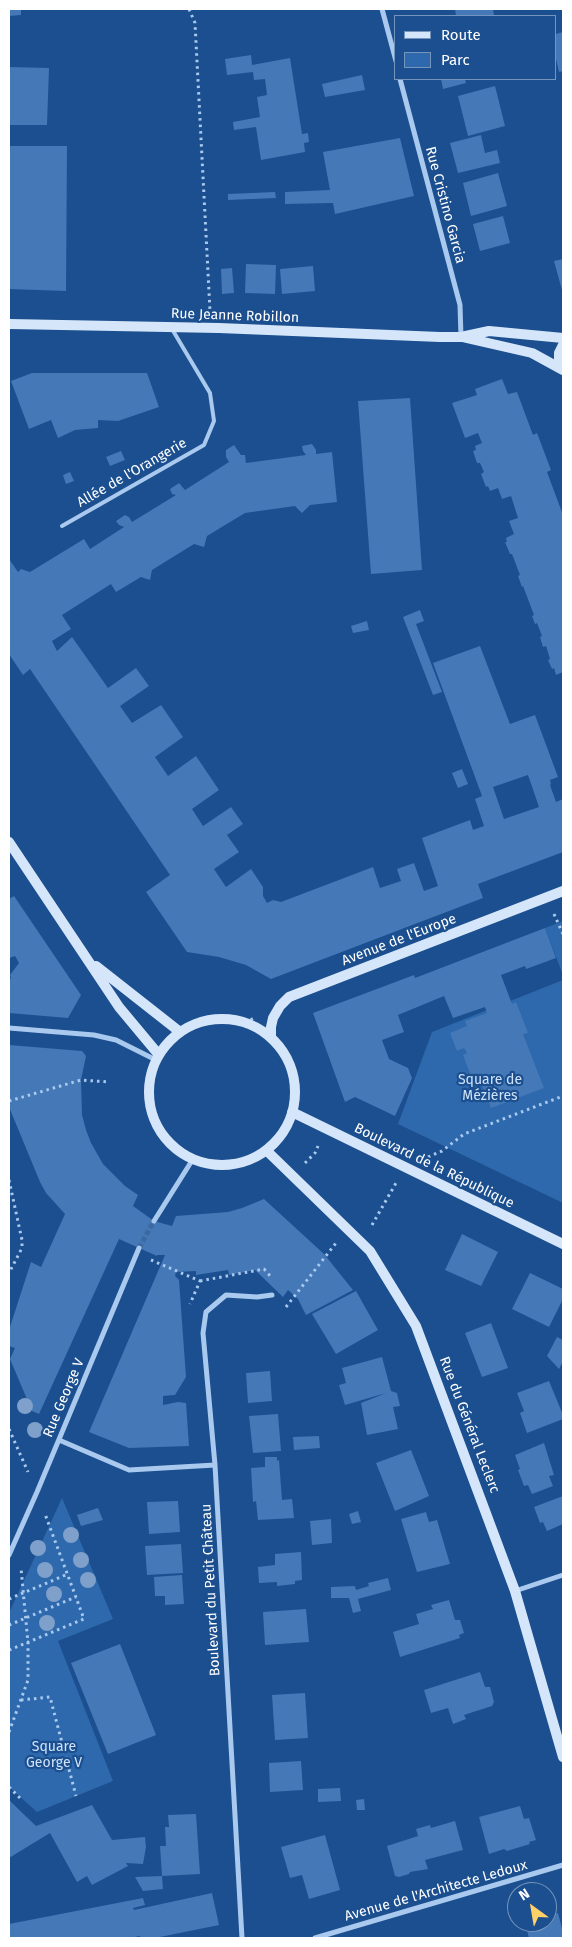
<!DOCTYPE html>
<html>
<head>
<meta charset="utf-8">
<style>
  body { margin:0 }
  #map { position:relative; width:572px; height:1947px; overflow:hidden; background:#1b4f8f; font-family:"Fira Sans",sans-serif }
  canvas { display:block }
  .frame { position:absolute; inset:0; border:10px solid #fff; pointer-events:none }
  .legend { position:absolute; left:394px; top:15px; width:162px; height:65px; box-sizing:border-box; background:#1b4f8f; border:1px solid #7695bc; margin:0; padding:6px 9px; list-style:none; font-size:15px; color:#fff }
  .legend li { display:flex; align-items:center; gap:10px; height:25px }
  .legend b { width:25px; border:1px solid #7695bc }
  .north { position:absolute; left:507px; top:1882px; width:50px; height:50px; box-sizing:border-box; background:#1b4f8f; border:1px solid #7695bc; border-radius:50%; rotate:328deg; font-size:14px; font-weight:700; line-height:20px; text-align:center; color:#fff }
  .north::after { content:''; display:block; margin:auto; width:18px; height:22px; background:#ffd166; clip-path:polygon(50% 0,100% 100%,50% 72%,0 100%) }
</style>
</head>
<body>
<div id="map">
<canvas width="572" height="1947"></canvas>
<div class="frame"></div>
<ul class="legend">
<li><b style="height:6px;background:#d6e6fa"></b>Route</li>
<li><b style="height:14px;background:#2e69ad"></b>Parc</li>
</ul>
<div class="north">N</div>
</div>
<script>
const ctx = document.querySelector('canvas').getContext('2d');
ctx.lineJoin = 'round';
function fill(path, color) { ctx.fillStyle = color; ctx.fill(path, 'evenodd'); }
const toPath = rows => new Path2D(rows.map(r => 'M' + r).join(''));
function trace(path, color, width, dash) { ctx.strokeStyle = color; ctx.lineWidth = width; ctx.lineCap = dash ? 'butt' : 'round'; ctx.setLineDash(dash || []); ctx.stroke(path); }
function write(font, color, halo, rows, align = 'center') {
  ctx.font = font + ' "Fira Sans",sans-serif'; ctx.lineWidth = 4.5; ctx.setLineDash([]); ctx.textBaseline = 'middle'; ctx.strokeStyle = halo; ctx.fillStyle = color; for (const [text, x, y, turn = 0] of rows) {
    ctx.save(); ctx.translate(x, y); ctx.rotate((+turn || 0) * Math.PI / 180); ctx.textAlign = isNaN(turn) ? turn : align; if (halo) ctx.strokeText(text, 0, 0); ctx.fillText(text, 0, 0); ctx.restore();
  }
}
fill(toPath([
  [563,921,563,975,545,928],
  [563,980,563,1203,398,1124,432,1032],
  [62,1498,113,1619,58,1641,113,1781,37,1812,9,1787,9,1613]
]), '#2e69ad');
fill(toPath([
  [9,9,21,9,21,15,9,16],
  [455,9,493,9,494,16,456,16],
  [563,32,563,71,559,72,556,59,556,34],
  [251,55,252,65,290,58,302,134,308,133,309,142,304,143,305,152,261,160,256,127,234,130,233,122,260,117,257,97,267,95,265,79,254,80,253,72,227,75,225,59],
  [9,67,49,68,47,125,9,125],
  [362,75,365,90,325,97,322,84],
  [441,79,465,79,466,83,443,89],
  [495,86,505,126,468,136,458,96],
  [481,135,485,153,497,150,500,163,458,173,450,143],
  [400,138,414,196,335,214,333,203,285,204,285,192,330,190,323,152],
  [9,146,67,146,66,291,9,289],
  [498,173,507,206,471,216,463,183],
  [275,192,276,198,228,200,228,194],
  [503,216,510,243,480,251,473,224],
  [563,259,563,294,554,261],
  [246,264,276,265,275,294,245,293],
  [313,266,315,291,282,294,280,269],
  [232,268,234,293,222,294,221,269],
  [32,373,147,373,159,407,118,421,98,420,98,428,75,430,58,438,51,420,29,429,11,381],
  [502,379,508,394,517,392,533,435,537,433,551,470,547,472,563,515,563,672,556,675,554,668,552,669,548,660,550,659,546,646,543,647,540,637,542,636,537,623,535,624,532,616,534,615,523,586,522,587,518,576,520,575,512,554,510,554,505,542,507,542,506,538,514,534,509,521,518,518,511,496,502,499,498,488,490,491,488,486,486,487,481,474,484,472,480,463,477,463,473,451,476,450,475,446,482,443,478,433,465,438,452,403,477,395,475,389],
  [410,398,422,570,371,574,358,401],
  [312,444,316,450,316,454,332,452,337,502,310,505,302,513,295,506,245,513,207,536,204,547,194,544,152,570,150,580,141,577,116,592,111,584,62,615,71,629,52,641,57,651,72,637,108,688,136,668,149,686,120,706,132,723,161,705,183,737,155,757,168,776,196,756,219,790,192,809,203,826,231,807,243,824,227,835,239,852,214,869,226,887,251,869,263,887,263,896,267,903,273,900,281,902,373,867,380,888,401,881,397,869,414,863,424,891,438,886,422,838,470,820,473,830,484,826,475,799,482,796,433,663,480,646,510,724,535,715,558,777,550,780,551,784,550,785,556,802,563,799,563,852,478,884,483,898,271,979,246,965,219,957,187,952,146,892,170,875,30,669,23,675,9,654,9,559,18,572,21,569,30,572,84,539,90,549,124,527,119,525,116,521,125,515,129,517,132,522,176,495,172,494,170,489,179,483,185,490,229,462,226,457,226,450,234,445,241,455,245,455,246,463,306,455,303,451,302,446],
  [528,775,539,807,504,819,493,787],
  [121,451,125,460,110,466,106,457],
  [70,472,74,481,66,484,63,475],
  [420,610,424,621,416,624,442,692,433,695,403,617],
  [367,621,369,630,353,633,351,626],
  [462,769,468,784,458,788,452,773],
  [14,896,81,995,68,1018,9,1013,9,981,11,978,10,975,19,963,15,956,9,958,9,899],
  [545,928,556,958,526,969,525,966,501,975,512,1004,516,1002,528,1033,523,1034,544,1088,491,1108,480,1079,473,1081,463,1055,467,1053,464,1048,457,1051,450,1033,467,1026,465,1021,487,1013,485,1007,453,1018,444,996,398,1015,404,1032,382,1040,389,1059,408,1068,412,1078,395,1116,355,1097,345,1102,313,1013,414,975,415,978],
  [9,1045,82,1051,86,1056,81,1080,82,1115,86,1130,91,1143,103,1164,125,1186,138,1195,133,1206,154,1221,172,1226,176,1216,228,1212,242,1208,264,1199,324,1254,353,1290,306,1315,298,1299,288,1290,283,1297,255,1270,229,1275,228,1270,196,1275,196,1271,176,1272,175,1276,179,1280,186,1377,175,1395,163,1396,163,1405,178,1402,186,1403,189,1446,129,1448,89,1432,165,1255,157,1255,157,1256,119,1239,39,1414,32,1411,10,1359,15,1348,9,1346,9,1330,31,1262,41,1267,65,1214,46,1193,40,1182,9,1107],
  [462,1234,498,1252,481,1286,445,1270],
  [530,1273,563,1289,563,1299,549,1327,512,1309],
  [356,1291,378,1330,336,1354,312,1314],
  [491,1323,508,1368,482,1377,465,1333],
  [557,1337,563,1340,563,1361,559,1369,547,1356],
  [382,1357,391,1391,397,1393,400,1406,393,1407,398,1429,367,1435,361,1403,386,1393,345,1405,339,1385,346,1383,342,1368],
  [270,1371,272,1401,248,1403,246,1373],
  [549,1381,563,1415,563,1419,527,1433,520,1413,524,1411,517,1393],
  [278,1414,281,1451,253,1453,249,1416],
  [319,1436,320,1448,294,1450,293,1437],
  [544,1443,554,1475,549,1476,553,1486,532,1494,528,1485,524,1486,518,1470,520,1469,515,1455],
  [411,1450,429,1496,395,1511,376,1463],
  [265,1457,277,1457,277,1461,279,1460,282,1500,292,1499,294,1518,258,1520,256,1501,253,1502,251,1468,265,1467],
  [563,1496,563,1524,547,1531,543,1522,540,1523,534,1507],
  [178,1501,180,1532,149,1534,147,1502],
  [98,1508,103,1520,81,1526,77,1515],
  [358,1511,361,1522,352,1524,349,1514],
  [426,1512,429,1522,437,1520,450,1564,417,1572,401,1519],
  [331,1519,332,1543,312,1545,310,1521],
  [181,1544,183,1573,147,1575,145,1546],
  [301,1552,302,1580,295,1581,295,1584,277,1586,277,1582,259,1583,258,1567,275,1565,275,1554],
  [182,1575,184,1604,165,1605,165,1596,155,1596,154,1577],
  [388,1578,391,1590,358,1599,361,1611,353,1613,349,1598,331,1598,331,1587,355,1586,356,1590,369,1586,368,1583],
  [449,1600,455,1620,460,1620,464,1633,459,1635,460,1638,400,1657,393,1632,419,1624,416,1614,433,1609,431,1605],
  [306,1609,309,1642,265,1645,263,1612],
  [120,1644,156,1735,108,1754,71,1663],
  [480,1672,485,1687,490,1687,494,1702,492,1706,464,1715,466,1719,453,1724,448,1708,431,1713,424,1690],
  [305,1693,308,1738,275,1740,272,1695],
  [301,1761,303,1790,270,1792,269,1763],
  [340,1788,341,1801,318,1802,318,1789],
  [364,1799,365,1810,357,1810,356,1800],
  [9,1800,36,1826,92,1805,112,1840,145,1837,146,1847,143,1864,126,1863,128,1866,92,1885,87,1876,77,1882,50,1833,9,1858],
  [520,1806,524,1819,529,1818,536,1840,529,1842,530,1844,507,1851,504,1849,489,1854,479,1817],
  [196,1814,200,1874,162,1876,160,1846,166,1846,165,1827,169,1827,168,1815],
  [455,1821,463,1850,425,1860,428,1869,410,1872,409,1874,399,1877,395,1876,387,1846,418,1836,416,1829,430,1825,431,1828],
  [325,1835,340,1890,309,1899,302,1875,290,1878,281,1847],
  [162,1876,163,1889,143,1891,135,1877],
  [212,1893,219,1925,155,1938,140,1938,140,1936,130,1938,9,1938,9,1924,143,1898,145,1905,133,1908,134,1910],
  [558,1913,563,1932,563,1938,529,1938,525,1923,547,1922,547,1916]
]), '#4478b7');
trace(toPath([
  [139,1248,154,1221]
]), '#3d69a0', 5, [5, 2.5]);
trace(toPath([
  [189,9,195,23,210,311],
  [554,914,563,934],
  [245,1023,254,1018],
  [9,1101,81,1080,109,1082],
  [428,1157,442,1151,464,1134,563,1096],
  [305,1163,315,1153,318,1146],
  [9,1180,22,1240,22,1248,9,1273],
  [372,1225,396,1183],
  [151,1260,200,1281,190,1304],
  [200,1281,264,1269,272,1278],
  [286,1307,336,1243],
  [9,1429,28,1472],
  [9,1599,68,1574],
  [9,1625,76,1597],
  [9,1650,84,1619,45,1514],
  [21,1700,50,1697,76,1796],
  [9,1732,28,1680,28,1643,21,1568],
  [9,1787,22,1800]
]), '#a9c9ee', 3, [2.5, 4]);
trace(toPath([
  [62,526,204,445,214,421,210,393,172,329]
]), '#a9c9ee', 4);
trace(toPath([
  [382,9,396,61],
  [400,79,460,305,461,337],
  [9,1028,94,1035,116,1040,156,1060],
  [154,1221,193,1159],
  [59,1440,129,1470,215,1465],
  [9,1555,37,1492,139,1248],
  [515,1591,563,1575],
  [242,1938,215,1465,203,1333,206,1312,226,1295,257,1297,272,1295],
  [315,1938,563,1865]
]), '#a9c9ee', 5);
trace(toPath([
  [9,324,219,328,440,337,461,337,489,331,563,338],
  [462,337,532,353,563,370],
  [563,345,559,353,559,360,563,368],
  [9,842,119,1007,159,1055],
  [96,966,180,1032],
  '149 1092a73 73 0 1 1 146 0a73 73 0 1 1-146 0Z',
  [271,1038,271,1027,273,1018,280,1006,289,997,563,891],
  [292,1112,563,1244],
  [267,1151,370,1251,416,1326,515,1591,563,1757]
]), '#d6e6fa', 10);
ctx.fillStyle = '#7ea0ca';
for (const [x, y] of [
  [25,1406],
  [35,1430],
  [71,1535],
  [38,1548],
  [81,1560],
  [45,1570],
  [88,1580],
  [54,1594],
  [47,1623]
]) { ctx.beginPath(); ctx.arc(x, y, 8, 0, 2 * Math.PI); ctx.fill(); }
write('14px', '#fff', '#1b4f8f', [
  ["Rue Cristino Garcia",445,205,75],
  ["Rue Jeanne Robillon",235,316,2],
  ["Allée de l'Orangerie",132,473,-30],
  ["Avenue de l'Europe",399,940,-21],
  ["Boulevard de la République",434,1166,26],
  ["Rue George V",64,1398,-67],
  ["Rue du Général Leclerc",469,1425,69],
  ["Boulevard du Petit Château",211,1590,-93],
  ["Avenue de l'Architecte Ledoux",436,1891,-16]
]);
write('14px', '#cfe3fa', '#1b4f8f', [
  ["Square de",490,1080],
  ["Mézières",490,1096],
  ["Square",54,1747],
  ["George V",54,1763]
]);
</script>
</body>
</html>
